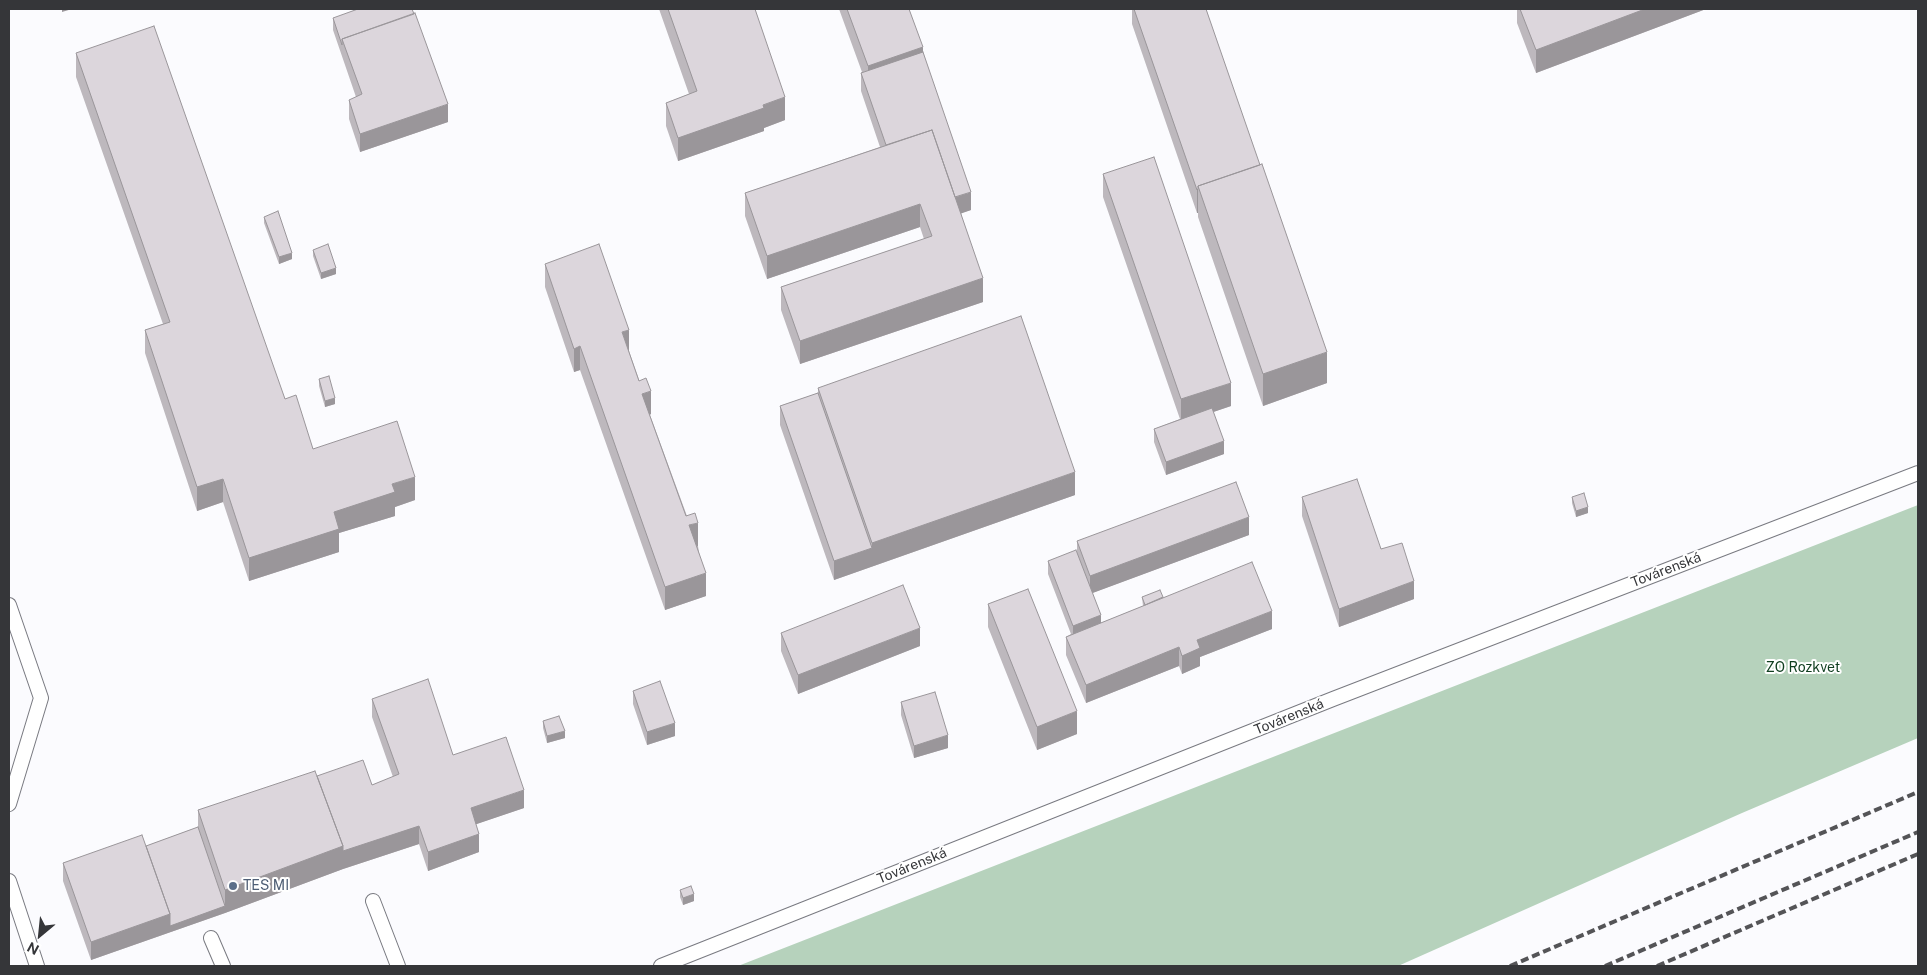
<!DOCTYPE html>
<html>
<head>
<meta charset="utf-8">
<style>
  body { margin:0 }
  #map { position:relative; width:1927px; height:975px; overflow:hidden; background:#fbfbfe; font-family:"Public Sans",sans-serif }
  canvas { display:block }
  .frame { position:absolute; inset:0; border:10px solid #353639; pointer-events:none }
  .north { position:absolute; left:15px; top:910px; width:50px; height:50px; -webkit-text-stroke:4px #fff; paint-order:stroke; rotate:208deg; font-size:14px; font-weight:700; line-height:20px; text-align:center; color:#353639 }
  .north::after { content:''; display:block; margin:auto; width:18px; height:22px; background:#353639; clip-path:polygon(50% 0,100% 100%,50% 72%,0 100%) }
</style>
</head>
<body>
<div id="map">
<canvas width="1927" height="975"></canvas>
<div class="frame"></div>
<div class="north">N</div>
</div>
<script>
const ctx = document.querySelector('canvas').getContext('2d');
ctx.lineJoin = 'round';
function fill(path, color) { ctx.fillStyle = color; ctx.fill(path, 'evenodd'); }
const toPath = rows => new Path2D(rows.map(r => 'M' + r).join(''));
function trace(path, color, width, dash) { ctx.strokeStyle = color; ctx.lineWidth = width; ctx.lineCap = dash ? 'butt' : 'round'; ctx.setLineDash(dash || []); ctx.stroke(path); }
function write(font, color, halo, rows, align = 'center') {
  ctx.font = font + ' "Public Sans",sans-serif'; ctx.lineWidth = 4; ctx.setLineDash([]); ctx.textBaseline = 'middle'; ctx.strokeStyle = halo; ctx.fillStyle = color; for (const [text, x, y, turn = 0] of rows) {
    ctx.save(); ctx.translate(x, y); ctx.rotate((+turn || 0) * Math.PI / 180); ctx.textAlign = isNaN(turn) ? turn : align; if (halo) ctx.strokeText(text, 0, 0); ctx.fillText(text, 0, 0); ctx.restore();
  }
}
fill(toPath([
  [1918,505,1918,738,1742,813,1398,966,738,966]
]), '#b6d2bc');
const service = toPath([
  [9,605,41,698,9,804],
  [9,881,37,966],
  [373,901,398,966],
  [211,938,223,966],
  [661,966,1333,699,1918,473]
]);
trace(service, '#797a81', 16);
trace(service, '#fff', 14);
trace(toPath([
  [1510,966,1918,792],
  [1605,966,1918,832],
  [1657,966,1918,854]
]), '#545457', 4, [8, 4]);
fill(toPath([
  [659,9,755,9,785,120,764,128,764,131,678,161,666,126,666,103,689,94],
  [839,9,909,9,923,52,971,210,961,213,983,302,800,364,781,310,781,287,924,239,920,227,767,279,745,216,745,193,880,147,861,91,861,73,862,72],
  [1132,9,1206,9,1327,383,1263,406,1198,217,1198,213,1197,213,1132,24],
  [1517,9,1706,9,1536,73,1517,23],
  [333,18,448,122,360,152,349,119,349,100,356,97,333,30],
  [76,53,285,399,313,449,415,500,395,507,395,516,339,533,339,552,249,581,223,502,197,511,145,353,145,330,163,324,76,77],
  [1103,174,1231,406,1213,412,1224,454,1166,475,1154,442,1154,429,1180,419,1103,197],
  [264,217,292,259,279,264,264,223],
  [313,250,336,274,321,279,313,256],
  [545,264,629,351,651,414,650,415,698,546,706,596,665,610,580,370,574,372,545,287],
  [319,379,335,404,325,407,319,386],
  [818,388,1075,495,834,580,780,425,780,406,818,393],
  [1302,497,1381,549,1414,599,1339,627,1302,516],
  [1572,497,1588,513,1576,517,1572,503],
  [1249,535,1092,593,1101,623,1143,606,1142,597,1163,597,1272,629,1200,657,1200,666,1182,674,1179,666,1086,703,1066,655,1066,637,1071,634,1048,574,1048,561,1077,554,1077,541],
  [988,604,1077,734,1037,750,988,627],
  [781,633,920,646,798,694,781,651],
  [633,691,675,736,647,745,633,704],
  [372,699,453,755,524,808,476,824,479,852,428,871,419,844,343,869,225,913,91,960,63,881,63,863,146,846,198,827,198,810,317,776,372,785,393,777,372,717],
  [901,702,948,748,914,758,901,715],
  [543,721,565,738,547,743,543,728],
  [680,890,694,901,683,905,680,897]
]), '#bdb8bd');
fill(toPath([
  [62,9,72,9,62,12],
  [1645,9,1706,9,1536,73,1536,50],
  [923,47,923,70,868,89,868,66],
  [785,97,785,120,764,128,764,131,678,161,678,138],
  [448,104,448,122,360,152,360,134],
  [1198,189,1198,213,1197,213,1197,190],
  [971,192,971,210,954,216,954,198],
  [920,204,920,227,767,279,767,256],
  [292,253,292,259,279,264,279,257],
  [336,268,336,274,321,279,321,273],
  [983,278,983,302,800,364,800,341],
  [629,330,629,354,622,332],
  [580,346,580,370,574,372,574,349],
  [1327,352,1327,383,1263,406,1263,374],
  [1231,383,1231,406,1181,423,1181,399],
  [651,391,651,414,642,417,642,394],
  [335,398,335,404,325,407,325,401],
  [1224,441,1224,454,1166,475,1166,462],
  [1075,472,1075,495,834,580,834,561,872,548,872,543],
  [415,477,415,500,395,507,395,516,339,533,339,552,249,581,249,558,334,512,392,484],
  [223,479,223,502,197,511,197,487],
  [1588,507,1588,513,1576,517,1576,511],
  [1249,517,1249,535,1090,594,1090,576],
  [698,523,698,546,689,548,689,525],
  [706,573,706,596,665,610,665,587],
  [1414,581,1414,599,1339,627,1339,609],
  [1272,611,1272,629,1200,657,1200,666,1182,674,1182,656,1197,640],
  [1101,615,1101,628,1073,639,1073,626],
  [920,628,920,646,798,694,798,675],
  [1179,647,1179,666,1086,703,1086,685],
  [1077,711,1077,734,1037,750,1037,727],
  [675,723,675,736,647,745,647,732],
  [565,731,565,738,547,743,547,736],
  [948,735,948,748,914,758,914,746],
  [524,790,524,808,471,826,471,808],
  [419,826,419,844,343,869,225,913,91,960,91,942,170,914,225,906,225,890,343,846],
  [479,834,479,852,428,871,428,852],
  [694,894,694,901,683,905,683,898]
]), '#9a969a');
const building = toPath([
  [358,9,412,9,414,14,342,39,342,45,333,18,358,9],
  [668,9,755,9,785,97,763,105,764,108,678,138,666,103,697,91,668,9],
  [847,9,909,9,923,47,868,66,847,9],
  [1134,9,1206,9,1260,165,1198,186,1198,189,1197,190,1134,9],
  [1520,9,1645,9,1536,50,1520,9],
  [415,13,448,104,360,134,349,100,362,94,342,39,415,13],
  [154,26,285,399,296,395,313,449,397,421,415,477,392,484,395,492,334,512,339,529,249,558,223,479,197,487,145,330,170,322,76,53,154,26],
  [923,52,971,192,955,197,932,130,886,145,861,73,923,52],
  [932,130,983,278,800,341,781,287,932,236,920,204,767,256,745,193,932,130],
  [1154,157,1231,383,1181,399,1103,174,1154,157],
  [1262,164,1327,352,1263,374,1198,186,1262,164],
  [278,211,292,253,279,257,264,217,278,211],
  [328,244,336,268,321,273,313,250,328,244],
  [599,244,629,330,622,332,639,381,646,378,651,391,642,394,686,516,695,513,698,523,689,525,706,573,665,587,580,346,574,349,545,264,599,244],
  [1021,316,1075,472,872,543,818,388,1021,316],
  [329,376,335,398,325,401,319,379,329,376],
  [818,393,872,548,834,561,780,406,818,393],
  [1212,408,1224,441,1166,462,1154,429,1212,408],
  [1357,479,1381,549,1402,543,1414,581,1339,609,1302,497,1357,479],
  [1236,482,1249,517,1090,576,1077,541,1236,482],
  [1584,493,1588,507,1576,511,1572,497,1584,493],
  [1076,550,1101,615,1073,626,1048,561,1076,550],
  [1252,562,1272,611,1197,640,1200,648,1182,656,1179,647,1086,685,1066,637,1252,562],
  [903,585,920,628,798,675,781,633,903,585],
  [1028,589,1077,711,1037,727,988,604,1028,589],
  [1160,590,1163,597,1145,605,1142,597,1160,590],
  [428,679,453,755,506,737,524,790,471,808,479,834,428,852,419,826,343,851,343,846,317,776,363,760,372,785,399,774,372,699,428,679],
  [660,681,675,723,647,732,633,691,660,681],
  [935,692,948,735,914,746,901,702,935,692],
  [559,716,565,731,547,736,543,721,559,716],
  [315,771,343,846,225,890,198,810,315,771],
  [198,827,225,906,170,926,170,914,146,846,198,827],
  [142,835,170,914,91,942,63,863,142,835],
  [691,886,694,894,683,898,680,890,691,886]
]);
fill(building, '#dcd6dc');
trace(building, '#9a969a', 1);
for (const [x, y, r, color] of [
  [233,886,5,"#5c6f8a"]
]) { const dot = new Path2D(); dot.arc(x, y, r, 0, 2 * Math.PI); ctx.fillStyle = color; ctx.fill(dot); trace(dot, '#fff', 2); }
write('14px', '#353639', '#fff', [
  ["Továrenská",1666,570,-21],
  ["Továrenská",1289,717,-22],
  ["Továrenská",912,866,-22]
]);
write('14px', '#0f3e1f', '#fff', [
  ["ZO Rozkvet",1803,668]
]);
write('14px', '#4e5e75', '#fff', [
  ["TES MI",243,886]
], 'left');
</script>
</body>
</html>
